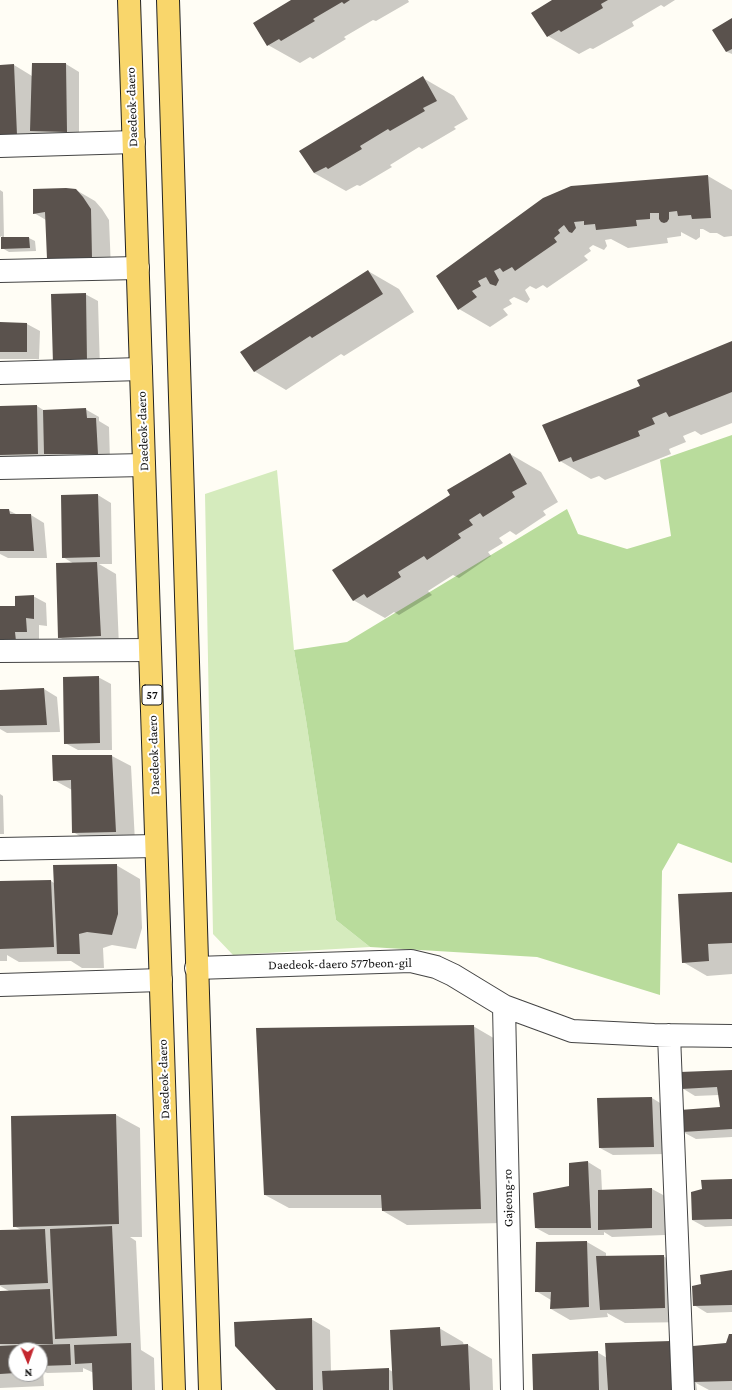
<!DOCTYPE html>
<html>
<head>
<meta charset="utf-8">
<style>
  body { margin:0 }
  #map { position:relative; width:732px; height:1390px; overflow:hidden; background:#fffdf5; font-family:"Crimson Pro",serif }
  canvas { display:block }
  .north { position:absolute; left:8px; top:1342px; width:40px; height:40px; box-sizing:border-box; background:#fff; border:1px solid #a0a0a0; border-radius:50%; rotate:178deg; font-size:11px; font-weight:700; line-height:16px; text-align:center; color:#111 }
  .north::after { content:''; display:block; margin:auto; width:14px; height:18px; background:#c4262e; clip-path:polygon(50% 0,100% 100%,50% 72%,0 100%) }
</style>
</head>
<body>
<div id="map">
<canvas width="732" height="1390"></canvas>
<div class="north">N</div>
</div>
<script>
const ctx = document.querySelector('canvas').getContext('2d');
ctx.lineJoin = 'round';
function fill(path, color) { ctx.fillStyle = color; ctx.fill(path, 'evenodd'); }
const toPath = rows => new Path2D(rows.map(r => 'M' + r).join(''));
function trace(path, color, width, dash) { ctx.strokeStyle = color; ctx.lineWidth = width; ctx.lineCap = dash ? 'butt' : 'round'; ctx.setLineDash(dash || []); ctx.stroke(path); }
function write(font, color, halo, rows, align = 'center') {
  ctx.font = font + ' "Crimson Pro",serif'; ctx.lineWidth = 4; ctx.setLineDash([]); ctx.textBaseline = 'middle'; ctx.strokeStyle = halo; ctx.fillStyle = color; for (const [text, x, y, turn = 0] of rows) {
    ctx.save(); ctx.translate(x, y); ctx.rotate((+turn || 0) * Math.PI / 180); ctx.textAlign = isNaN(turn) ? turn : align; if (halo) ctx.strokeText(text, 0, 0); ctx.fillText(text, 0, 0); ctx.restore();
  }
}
fill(toPath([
  [277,470,294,650,306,720,336,920,370,947,233,955,213,934,205,494]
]), '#d5ebbd');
fill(toPath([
  [732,435,732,863,678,843,662,871,660,995,537,957,370,947,336,920,306,720,294,650,347,642,567,509,578,534,627,549,671,536,660,460]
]), '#b9dc9c');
fill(toPath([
  [293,0,408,0,409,2,376,21,373,20,344,37,346,39,313,59,310,57,300,63,268,45],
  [554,0,675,0,664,7,661,5,632,22,634,26,593,49,590,48,579,54,548,36],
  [732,19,732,54,727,52,713,30],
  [33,64,66,64,79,72,79,139,44,138,35,133,36,145,0,147,0,66,14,65,32,76],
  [423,78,454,96,468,119,454,127,456,129,422,149,419,147,390,165,392,167,360,186,357,185,346,191,314,173],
  [708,176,732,190,732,236,724,237,717,233,710,233,703,229,700,229,700,237,696,240,681,232,681,236,667,238,668,243,628,248,611,239,605,240,607,246,604,250,593,245,589,248,591,251,584,256,588,260,547,288,543,285,536,289,530,286,525,290,530,299,527,303,514,297,509,300,512,304,503,309,508,315,490,327,459,309,438,277,543,199],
  [0,190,3,192,4,238,29,238,35,241,36,251,9,252,2,248,2,236,0,237],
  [76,190,95,201,102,209,109,220,111,269,67,269,46,220,34,213],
  [368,271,399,289,414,312,344,356,341,354,286,390,254,371],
  [85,294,98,301,100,369,67,370],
  [0,323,27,324,40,331,39,359,0,359],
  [732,342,732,423,701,435,695,431,683,436,686,442,669,449,671,454,605,480,599,476,591,479,560,461,641,386],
  [37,406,45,411,85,409,99,417,99,421,109,427,110,461,0,462,0,407],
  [510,454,541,472,558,502,543,511,546,515,516,535,510,531,499,538,503,543,488,552,491,556,459,578,453,575,428,591,432,595,399,615,394,612,385,618,353,600,451,495],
  [98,495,111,503,112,564,99,564,116,574,119,647,78,648,59,637,74,564,63,557],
  [0,510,8,510,18,515,31,515,44,523,47,558,8,558,0,554],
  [33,596,46,603,47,626,39,625,39,639,28,639,28,648,0,648,0,606,16,607],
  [98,677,111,684,112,750,78,750,65,743],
  [44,689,57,697,60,732,7,733,0,729,0,736,0,691],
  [112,756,131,766,135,842,92,843,73,832,72,790,54,780],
  [0,794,3,796,4,834,0,834],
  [116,865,140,879,142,928,136,949,112,945,103,948,104,968,82,968,71,961,19,962,7,955,7,961,0,961,0,882,51,881,54,883],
  [732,893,732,974,707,976,683,962],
  [473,1026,497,1040,504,1223,407,1225,383,1211,383,1208,289,1208,265,1195],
  [732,1071,732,1137,696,1139,683,1132,721,1108,719,1095,695,1096,682,1088],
  [652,1098,665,1106,667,1154,613,1155,600,1148,598,1099],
  [116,1115,140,1128,142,1237,130,1237,136,1241,141,1350,154,1358,155,1390,94,1390,94,1373,83,1368,83,1372,47,1373,43,1371,44,1386,0,1388,0,1292,9,1291,0,1286,0,1231,23,1231,14,1226],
  [16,1350,40,1350,40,1374,16,1374],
  [588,1162,601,1170,602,1191,652,1189,665,1196,665,1235,612,1237,604,1232,604,1235,549,1235,536,1228,570,1187],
  [732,1180,732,1226,705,1227,692,1220,703,1189],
  [587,1242,606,1253,606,1257,663,1256,687,1270,689,1322,625,1323,607,1313,608,1317,570,1320,551,1309,551,1300,536,1291,537,1243],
  [732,1271,732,1312,707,1313,694,1305],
  [311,1319,330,1330,331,1371,388,1369,393,1372,439,1328,463,1342,464,1346,468,1345,492,1359,493,1390,277,1390],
  [732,1335,732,1390,709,1390,696,1383,697,1390,534,1390,597,1352,607,1358,671,1342,694,1355,727,1344]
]), '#0003');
fill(toPath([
  [291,0,350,0,344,4,342,2,313,19,315,21,281,41,279,39,267,46,253,23],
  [552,0,608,0,601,4,603,8,561,32,559,30,547,37,531,13],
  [732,18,732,49,726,52,712,30],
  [32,63,66,63,67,132,30,131],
  [14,64,17,135,0,136,0,65],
  [423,76,437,101,423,108,425,111,390,131,388,129,360,146,362,149,328,169,326,167,314,173,299,151],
  [708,175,711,218,692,219,691,215,678,216,677,211,669,212,669,219,667,222,664,223,661,222,659,219,659,213,650,213,650,219,636,220,637,226,596,230,595,224,584,225,584,221,574,222,576,228,572,233,569,232,564,225,558,230,560,233,554,238,557,242,515,271,512,267,503,272,500,268,494,271,499,280,496,286,490,284,486,277,478,281,481,286,472,291,477,297,458,310,436,276,543,198,571,186],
  [66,188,76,189,83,197,91,209,92,258,47,259,45,212,33,214,33,189],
  [1,237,29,237,30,248,1,249],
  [368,270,383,294,312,338,310,336,254,372,240,352],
  [86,293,87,362,53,364,51,294],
  [0,322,27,323,27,352,0,352],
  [732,341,732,392,669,417,666,412,652,418,655,424,638,431,640,436,573,462,571,457,559,462,542,425,640,386,637,380],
  [37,405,38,454,0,455,0,406],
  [86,408,87,418,96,418,98,454,44,454,43,410],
  [510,453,527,484,512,492,515,497,483,517,480,513,469,520,473,525,458,534,461,538,427,560,424,556,398,572,401,577,367,598,364,594,353,601,332,570,450,495,447,490],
  [98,494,100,557,62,558,61,495],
  [0,509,9,509,10,514,31,514,34,551,0,551],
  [97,562,101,636,58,638,56,563],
  [34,595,34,619,26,618,27,632,15,632,16,641,0,641,0,606,15,606,15,596],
  [99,676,100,743,64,744,63,677],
  [44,688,47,725,0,726,0,690],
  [52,755,112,755,116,832,72,833,71,780,53,781],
  [117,864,118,914,112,935,87,932,79,934,80,954,57,954,53,865],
  [51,880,54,947,0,949,0,881],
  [732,892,732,943,708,944,709,961,682,963,678,894],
  [474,1025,481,1209,382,1211,381,1195,264,1195,256,1028],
  [732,1070,732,1129,682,1132,680,1110,720,1107,717,1087,681,1089,680,1072],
  [652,1097,654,1147,599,1148,597,1098],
  [116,1114,119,1224,13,1227,11,1116],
  [588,1161,591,1228,535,1228,533,1193,569,1186,569,1163],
  [732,1179,732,1219,692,1220,691,1192,702,1189,701,1180],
  [652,1188,652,1228,598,1230,598,1190],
  [112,1226,117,1336,55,1339,50,1229],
  [45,1229,48,1283,0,1285,0,1230],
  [587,1241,589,1307,550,1309,551,1292,535,1292,536,1242],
  [664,1255,665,1308,600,1310,596,1256],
  [732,1270,732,1305,693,1306,692,1286,701,1284,700,1275],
  [50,1289,53,1344,0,1344,0,1291],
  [312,1318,313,1390,276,1390,235,1346,234,1322],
  [440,1327,441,1346,468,1344,470,1390,393,1390,390,1330],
  [729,1334,732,1334,732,1381,693,1382,693,1346,726,1343],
  [671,1341,673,1390,608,1390,605,1343],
  [131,1343,132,1390,93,1390,92,1363,75,1364,74,1345],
  [70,1344,71,1365,40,1366,40,1350,33,1350,33,1345],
  [19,1345,19,1350,16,1350,16,1373,0,1374,0,1346],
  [598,1351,599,1390,533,1390,532,1354],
  [389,1368,389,1390,323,1390,322,1371]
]), '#5a524d');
const street = toPath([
  [0,146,134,142],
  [0,271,138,268],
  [0,373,141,369],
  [0,468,144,465],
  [0,651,150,650],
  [0,849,156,846],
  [196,968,411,961,436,967,453,975,504,1006,572,1031,654,1035,732,1036],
  [0,985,161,980],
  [504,1006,512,1390],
  [669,1035,683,1390]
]);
const primary = toPath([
  [129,0,174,1390],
  [168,0,210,1390]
]);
trace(street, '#444', 24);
trace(primary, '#222', 24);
trace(street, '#fff', 22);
trace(primary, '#f9d66b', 22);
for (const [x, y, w] of [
  [152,695,20]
]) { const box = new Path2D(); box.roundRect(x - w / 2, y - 10, w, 20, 3); ctx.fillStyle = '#fff'; ctx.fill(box); trace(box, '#111', 1); }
write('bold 12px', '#111', null, [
  ["57",152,695]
]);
write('13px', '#111', '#fff', [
  ["Daedeok-daero",132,107,-92],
  ["Daedeok-daero",143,431,-92],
  ["Daedeok-daero",154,755,-92],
  ["Daedeok-daero 577beon-gil",340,964,-1],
  ["Daedeok-daero",164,1079,-92],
  ["Gajeong-ro",508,1198,-91]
]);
</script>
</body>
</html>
